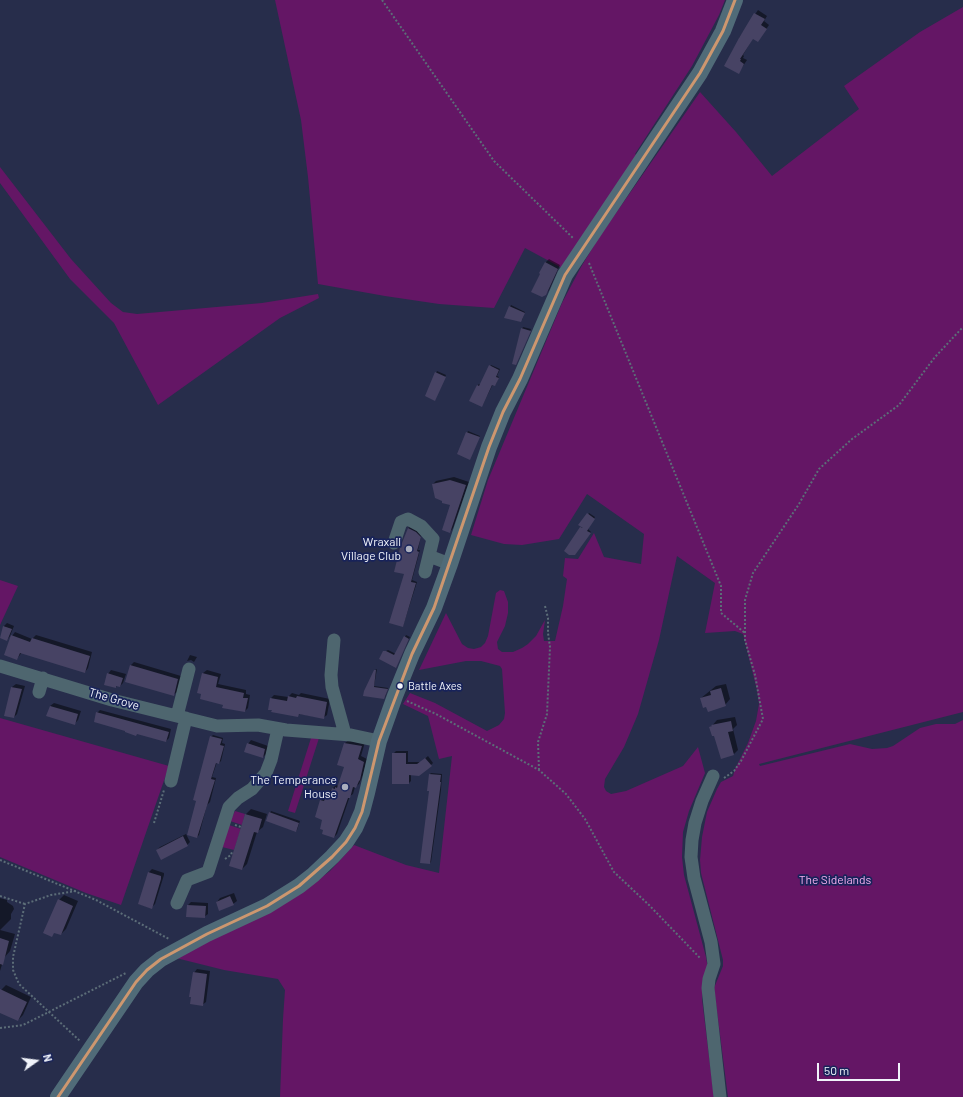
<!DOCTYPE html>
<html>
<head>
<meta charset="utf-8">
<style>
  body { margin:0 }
  #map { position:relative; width:963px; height:1097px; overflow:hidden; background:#272d4b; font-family:Barlow,sans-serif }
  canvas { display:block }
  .north { position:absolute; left:16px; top:1041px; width:40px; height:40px; -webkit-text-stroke:3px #18235a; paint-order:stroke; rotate:76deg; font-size:11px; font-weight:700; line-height:16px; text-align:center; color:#f0f3fa }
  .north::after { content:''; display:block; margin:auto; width:14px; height:18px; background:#f0f3fa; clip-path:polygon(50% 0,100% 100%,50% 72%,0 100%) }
  .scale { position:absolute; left:817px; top:1063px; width:83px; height:18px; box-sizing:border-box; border:2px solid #f0f3fa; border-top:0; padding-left:5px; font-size:12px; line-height:14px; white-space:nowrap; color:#f0f3fa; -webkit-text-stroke:3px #18235a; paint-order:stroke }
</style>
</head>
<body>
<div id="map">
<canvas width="963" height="1097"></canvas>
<div class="north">N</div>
<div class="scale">50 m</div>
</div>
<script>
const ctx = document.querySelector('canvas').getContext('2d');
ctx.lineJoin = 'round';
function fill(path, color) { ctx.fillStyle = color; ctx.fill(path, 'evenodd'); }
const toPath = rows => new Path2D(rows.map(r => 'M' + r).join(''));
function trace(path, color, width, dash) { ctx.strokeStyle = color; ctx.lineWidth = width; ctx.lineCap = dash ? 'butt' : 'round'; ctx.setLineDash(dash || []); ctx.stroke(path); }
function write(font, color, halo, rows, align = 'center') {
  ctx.font = font + ' Barlow,sans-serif'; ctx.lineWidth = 3.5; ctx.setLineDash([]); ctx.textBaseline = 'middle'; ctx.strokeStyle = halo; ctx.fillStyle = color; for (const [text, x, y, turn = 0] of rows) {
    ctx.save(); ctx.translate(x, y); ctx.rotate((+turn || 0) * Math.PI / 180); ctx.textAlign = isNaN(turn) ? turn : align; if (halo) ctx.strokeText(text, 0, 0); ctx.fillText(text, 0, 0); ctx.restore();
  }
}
fill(toPath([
  [275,0,725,0,719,15,692,66,635,154,638,156,562,268,525,248,494,308,439,304,385,296,318,284,308,177,301,120],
  [963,7,963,712,759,764,760,766,850,744,872,749,887,748,893,746,920,728,936,724,955,724,963,720,963,1097,728,1097,714,988,723,966,723,960,701,873,700,860,702,837,707,812,717,789,721,782,733,776,735,769,748,743,756,721,759,704,757,690,743,634,735,631,705,633,715,583,677,556,659,640,638,714,624,747,605,779,604,787,606,791,611,794,626,791,683,766,698,747,705,773,689,811,683,832,682,857,684,875,706,957,708,969,703,987,702,999,714,1097,280,1097,283,1019,285,990,278,979,224,970,172,957,310,886,330,871,354,845,406,865,439,873,452,756,439,759,428,716,403,704,410,693,435,703,487,731,499,725,504,719,505,713,502,669,500,666,481,661,466,661,419,670,446,613,462,644,468,648,474,649,481,647,485,643,488,636,496,593,500,590,504,591,508,602,508,613,505,626,497,642,498,649,502,652,513,652,522,648,528,644,536,636,545,620,543,634,544,641,555,641,563,606,567,579,563,576,565,558,578,559,594,533,604,557,641,564,644,534,587,494,559,539,522,545,504,544,471,535,488,480,562,303,581,267,598,239,700,92,736,132,772,176,859,109,844,86,920,32],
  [0,167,71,259,111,303,123,312,137,314,262,303,318,294,319,298,280,318,158,405,114,323,70,279,0,183],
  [0,580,18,586,0,625],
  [0,718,169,766,121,905,86,893,0,857],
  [311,738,319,738,295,813,288,811],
  [235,811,245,814,242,825,230,821],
  [229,825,241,829,234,850,222,847]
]), '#641665');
fill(toPath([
  [758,10,767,16,764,21,769,25,758,41,753,38,743,55,744,56,743,58,747,60,739,72,739,38],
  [549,259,560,265,549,290,545,294,545,263],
  [511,305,525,312,522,320,510,307],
  [523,327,531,329,517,362,522,329],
  [491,365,500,369,497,376,499,377,496,384,495,385,493,384,483,404,471,400,478,385,479,384,481,385],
  [437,371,446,375,435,400,436,373],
  [468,431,480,436,470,458,458,453],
  [454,477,469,482,453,528,450,532,451,504,433,484,436,481],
  [589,513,595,517,588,529,591,532,576,552,565,551,582,526],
  [410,527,417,531,421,536,418,550,420,550,412,580,417,582,403,626,405,574,408,528],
  [7,623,14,626,10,636,7,640,4,626],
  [15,632,32,639,36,635,92,652,88,668,85,672,22,652,17,659,12,636],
  [406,635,410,637,396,666,384,652,388,650,396,654],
  [190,655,197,657,194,662,191,660,187,661],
  [134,662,181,676,177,692,173,695,126,681,131,665],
  [377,669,374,686,388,688,385,697,364,696,375,670],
  [111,670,126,674,123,683,120,686,117,686,115,687,108,674],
  [207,670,221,674,218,684,246,690,246,694,250,695,248,708,245,711,224,704,203,673],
  [16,684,25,686,17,714,14,717,5,715,12,687],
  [726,684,730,699,725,705,701,698,716,686],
  [292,693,299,695,301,693,330,699,327,715,323,718,300,714,298,715,271,698,274,695,288,697],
  [54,703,81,711,78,720,75,723,50,706],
  [100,710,171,729,169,738,166,741,126,730,97,713],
  [735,717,737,725,733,729,738,750,734,754,710,728,717,720],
  [213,735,223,738,222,743,225,744,221,761,219,763,217,762,212,777,216,778,210,802,207,805,199,835,197,837,211,737],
  [251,740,268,746,266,754,263,757,248,744],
  [349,740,365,742,361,756,367,759,363,775,359,784,355,787,353,794,350,796,337,834,334,837,324,820,321,800,325,797,327,798,328,793,336,785,338,786,346,766,338,764,345,743],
  [396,751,408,751,408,762,421,762,428,756,433,763,431,765,411,774,411,781,409,783,393,754],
  [431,773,442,774,441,790,431,862,430,863,430,774],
  [251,809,267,814,263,827,257,832,247,864,242,869,246,814],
  [271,811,300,821,297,830,296,831,270,813],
  [186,834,190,842,187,845,157,850,160,847],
  [152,869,164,873,164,875,155,904,151,908,139,904,149,872],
  [234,893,237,901,233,904,217,902,220,898],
  [64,895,78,901,66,929,61,934,59,900],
  [0,898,7,900,7,902,13,906,14,909,11,914,11,919,0,930,15,934,10,951,4,958,0,971],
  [191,902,208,903,208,914,204,917,187,916,188,905],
  [197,969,210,971,206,1002,202,1005,194,973],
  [6,985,31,997,23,1015,18,1020,0,1012,0,991]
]), '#0007');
fill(toPath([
  [754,13,765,19,761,25,767,29,758,42,753,39,740,59,741,59,740,61,744,64,739,74,724,66,739,38],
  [545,262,558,269,546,295,542,297,531,292,540,274,539,273],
  [509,306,525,313,521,322,504,318],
  [521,328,531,331,516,365,512,364],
  [489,365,499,370,496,377,499,378,495,386,492,385,482,407,469,401,477,385,479,386],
  [435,372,446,377,435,401,425,396],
  [466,432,480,437,470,460,457,454],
  [450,480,466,485,450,533,442,530,450,505,442,503,442,501,435,498,432,484],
  [587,513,595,519,587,531,591,533,575,555,569,555,564,551,580,527,583,528,578,525],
  [408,528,416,532,421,537,417,551,419,552,411,582,416,583,403,627,389,623,404,574,394,572,400,548],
  [3,626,12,629,7,641,0,638],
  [11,635,30,642,32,638,90,656,85,673,20,653,17,660,4,655],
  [404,636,409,639,396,668,379,659,383,651,386,651,394,655],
  [130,665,178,679,174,696,125,682],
  [374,670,376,670,374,687,388,689,384,699,363,696,364,691],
  [107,673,123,678,120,687,116,686,116,688,104,685],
  [202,673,218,677,216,687,244,693,243,698,248,698,245,712,222,708,223,705,200,699,201,694,197,693],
  [11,687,22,689,14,718,4,716],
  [721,688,726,706,708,712,706,707,703,708,700,698,711,695,710,691],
  [288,696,296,698,297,696,327,702,324,719,299,714,298,717,271,712,272,710,268,710,270,698,287,701],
  [50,706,78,714,75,725,46,716],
  [96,712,169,732,166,742,137,734,136,736,125,732,125,731,94,722],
  [731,721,733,731,728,732,734,755,721,759,714,736,712,736,709,727,712,726,711,725],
  [210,736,222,739,220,745,224,746,219,764,216,763,211,779,215,780,197,838,187,835,196,801,193,800],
  [247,743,265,749,263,758,244,752],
  [344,743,362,746,358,759,364,762,360,780,359,781,356,788,353,787,350,798,348,798,334,838,322,834,323,830,320,829,322,820,315,817,320,800,324,801,327,793,330,794,332,788,335,789,335,787,337,788,344,767,337,765],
  [392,753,406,753,406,764,417,764,425,758,432,766,419,776,409,775,409,784,392,784],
  [429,774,441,775,440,782,441,782,430,864,420,863,429,791,427,791],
  [269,812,299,823,296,832,266,821],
  [245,814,262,819,258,833,254,832,242,870,229,866],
  [183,836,188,846,161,860,156,850],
  [148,872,161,876,161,879,152,909,138,904],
  [230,896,234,905,219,911,216,902],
  [58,899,73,906,61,935,54,933,52,937,43,933],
  [187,905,206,906,205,918,186,917],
  [0,938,9,941,3,965,0,964],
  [193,972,207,974,203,1006,190,1004,191,997,189,997],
  [0,989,27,1002,18,1021,0,1013]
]), '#474364');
trace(toPath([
  [382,0,494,161,573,238],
  [589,263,721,586,721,613,745,633],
  [407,701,436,714,539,770,566,794,585,819,614,872,649,905,701,959],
  [539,770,538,742,547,714,550,647,548,633,548,618,545,606],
  [724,778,734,771,741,761,763,719,755,675,745,640,745,600,753,573,799,504,819,469,852,439,899,405,935,357,963,327],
  [154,823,164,790],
  [235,825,241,827],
  [225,859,231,855,232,852],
  [0,860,96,900,169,939],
  [76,891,51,895,25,904,13,957,13,970,19,984,80,1041],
  [0,896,25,904],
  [0,1028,23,1025,126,973]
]), '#5c6d78', 2, [2, 2]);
trace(toPath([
  [394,543,401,522,408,519,421,526,433,539,425,572],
  [429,556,450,564],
  [334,640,331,675,332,687,345,734],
  [0,666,112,700,217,726,258,725,286,730,351,735,379,741],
  [39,692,43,678],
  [177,716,189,669],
  [713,776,702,801,695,823,692,840,691,857,694,878,711,942,714,964,709,979,708,988,720,1097],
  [171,781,186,718],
  [177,903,187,880,208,872,229,807,238,798,252,789,266,773,271,760,278,729]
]), '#4e666f', 13);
trace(toPath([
  [58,1097,136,982,147,970,161,959,207,934,267,906,299,886,313,875,332,857,346,842,355,828,362,812,367,793,379,741,395,696,412,654,434,608,450,564,489,447,503,412,520,379,565,275,700,73,723,31,735,0]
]), '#506b78', 16);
trace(toPath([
  [58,1097,136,982,147,970,161,959,207,934,267,906,299,886,332,857,346,842,355,828,362,812,379,741,412,654,434,608,489,447,503,412,520,379,565,275,700,73,723,31,735,0]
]), '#cd976f', 3);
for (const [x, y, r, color] of [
  [409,549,4,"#aaaebd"],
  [400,686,3.5,"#f0f3fa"],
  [345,787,4,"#aaaebd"]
]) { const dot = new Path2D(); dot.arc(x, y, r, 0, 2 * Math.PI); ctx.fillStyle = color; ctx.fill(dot); trace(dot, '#18235a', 1.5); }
write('11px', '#f0f3fa', '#18235a', [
  ["Battle Axes",408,686]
], 'left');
write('12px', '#f0f3fa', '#18235a', [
  ["Wraxall",401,542],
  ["Village Club",401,556],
  ["The Temperance",337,780],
  ["House",337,794]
], 'right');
write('12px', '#f0f3fa', '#18235a', [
  ["The Grove",114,699,16]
]);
write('12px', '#f7afef', '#18235a', [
  ["The Sidelands",835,880]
]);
</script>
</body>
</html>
